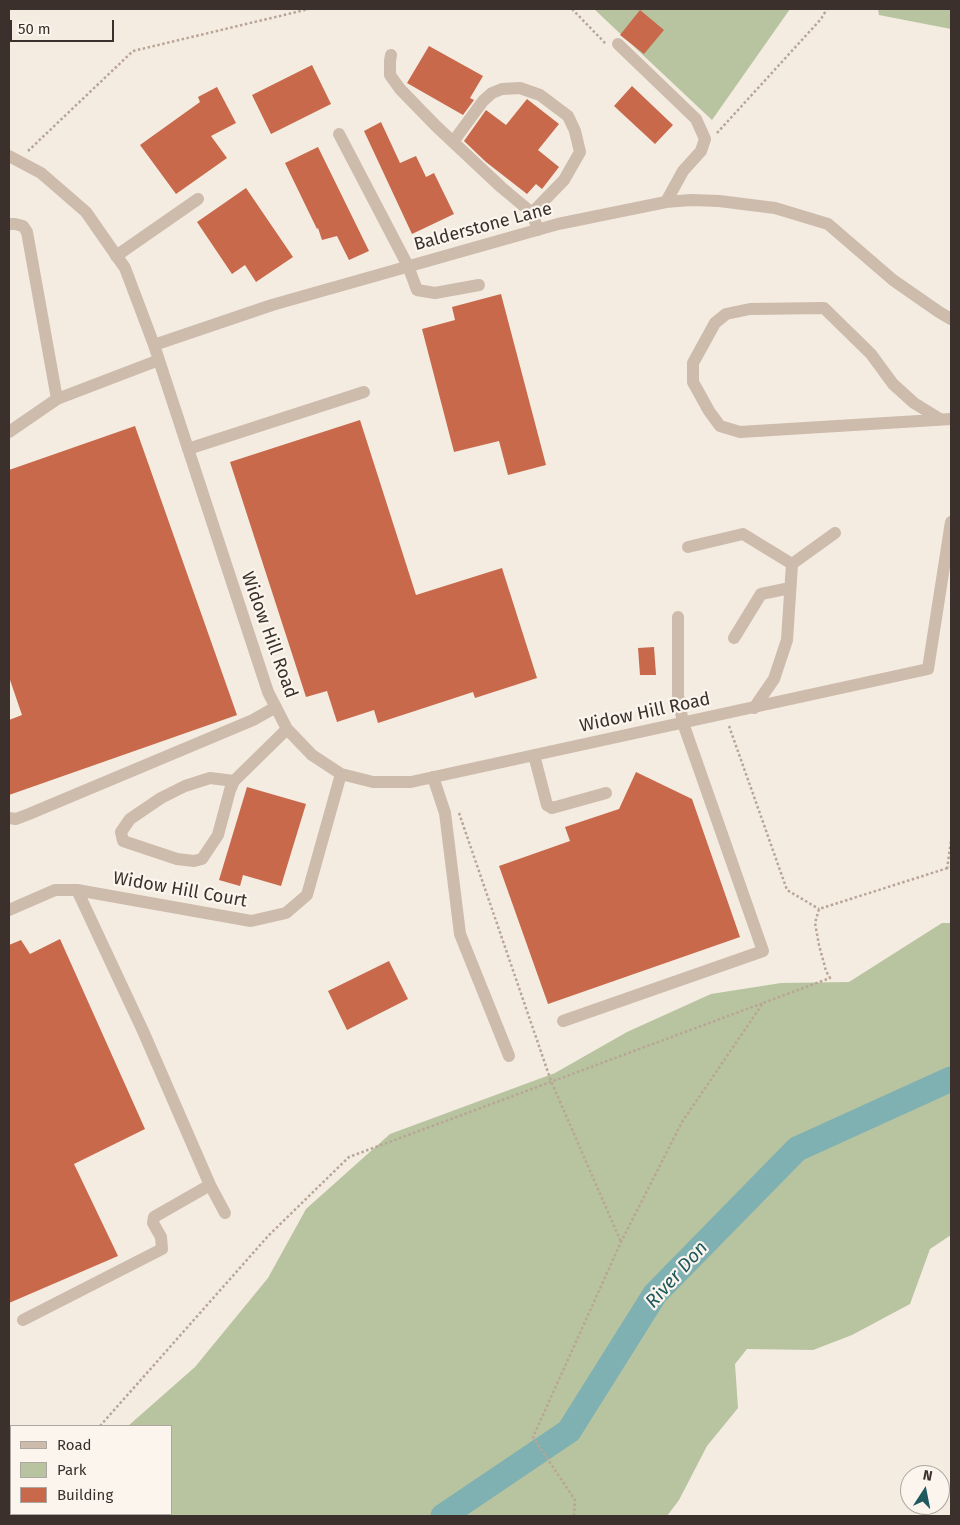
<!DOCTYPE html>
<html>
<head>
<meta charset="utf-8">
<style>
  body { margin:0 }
  #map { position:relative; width:960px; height:1525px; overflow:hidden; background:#f4ebe1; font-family:"Fira Sans",sans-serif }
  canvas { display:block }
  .frame { position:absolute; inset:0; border:10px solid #3b302b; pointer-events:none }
  .legend { position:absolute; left:10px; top:1425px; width:162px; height:90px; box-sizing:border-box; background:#fbf5ee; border:1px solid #aea6a0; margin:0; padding:6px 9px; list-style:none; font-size:15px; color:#3b302b }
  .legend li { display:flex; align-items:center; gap:10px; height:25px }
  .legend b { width:25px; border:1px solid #aea6a0 }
  .north { position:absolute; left:900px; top:1465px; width:50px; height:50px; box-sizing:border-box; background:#fbf5ee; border:1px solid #aea6a0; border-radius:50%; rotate:11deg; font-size:14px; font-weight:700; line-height:20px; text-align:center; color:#3b302b }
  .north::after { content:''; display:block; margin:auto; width:18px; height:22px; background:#1f5a5e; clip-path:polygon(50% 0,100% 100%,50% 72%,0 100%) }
  .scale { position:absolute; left:10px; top:20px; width:104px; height:22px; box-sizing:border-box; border:2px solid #3b302b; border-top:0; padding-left:6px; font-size:15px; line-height:18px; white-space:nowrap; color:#3b302b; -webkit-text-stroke:4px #fbf5ee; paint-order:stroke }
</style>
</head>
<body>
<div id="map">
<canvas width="960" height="1525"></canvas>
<div class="frame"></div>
<ul class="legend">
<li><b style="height:6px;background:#cdbbac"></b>Road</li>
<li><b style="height:14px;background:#b8c4a0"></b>Park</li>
<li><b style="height:14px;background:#c8694b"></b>Building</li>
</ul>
<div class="north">N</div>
<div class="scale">50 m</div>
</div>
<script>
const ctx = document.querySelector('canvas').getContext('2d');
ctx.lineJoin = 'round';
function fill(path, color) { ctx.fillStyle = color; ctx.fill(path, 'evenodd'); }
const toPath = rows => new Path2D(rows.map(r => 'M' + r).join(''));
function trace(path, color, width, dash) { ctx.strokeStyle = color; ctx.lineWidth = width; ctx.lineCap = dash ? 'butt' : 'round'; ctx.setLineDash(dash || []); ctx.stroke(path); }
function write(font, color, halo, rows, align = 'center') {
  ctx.font = font + ' "Fira Sans",sans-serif'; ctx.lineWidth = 4.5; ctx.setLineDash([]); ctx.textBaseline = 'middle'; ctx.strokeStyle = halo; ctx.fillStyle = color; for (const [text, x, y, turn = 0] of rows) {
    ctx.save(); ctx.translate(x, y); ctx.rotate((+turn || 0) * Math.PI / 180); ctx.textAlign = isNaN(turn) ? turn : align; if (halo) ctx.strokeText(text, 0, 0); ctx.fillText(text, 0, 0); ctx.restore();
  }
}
fill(toPath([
  [594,9,790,9,712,120],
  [878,9,951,9,951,29,879,15],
  [942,923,951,923,951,1235,930,1249,910,1304,852,1335,813,1350,747,1349,735,1364,738,1408,707,1446,679,1500,667,1516,39,1516,42,1514,171,1514,171,1426,128,1426,195,1367,268,1278,306,1209,390,1134,555,1073,627,1032,711,994,781,983,849,982]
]), '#b8c4a0');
trace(toPath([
  [443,1516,569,1431,655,1294,797,1149,951,1079]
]), '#7fb0b2', 25);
fill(toPath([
  [640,10,664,30,644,54,620,35],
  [429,46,483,76,470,98,474,100,463,115,407,83],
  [312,65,331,104,271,134,252,95],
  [632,86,673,125,655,144,614,106],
  [217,87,236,123,211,136,227,158,176,194,140,145,200,102,198,97],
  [527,99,559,124,538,150,559,167,542,189,536,184,527,194,486,162,464,141,486,110,506,125],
  [381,122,400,163,416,156,426,177,434,173,454,214,412,234,364,131],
  [318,147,369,251,349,260,337,236,322,240,318,228,317,229,285,163],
  [246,188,293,257,256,282,245,265,232,274,197,222],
  [501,294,546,465,508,475,499,441,454,452,422,329,455,320,452,307],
  [360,420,416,595,502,568,537,678,475,698,473,692,378,723,374,710,337,722,327,691,306,697,230,462],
  [135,426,237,715,9,795,9,720,22,715,9,677,9,470],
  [654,647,656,675,640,675,638,648],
  [636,772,692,799,740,937,548,1004,499,866,570,841,565,827,619,809],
  [247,787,306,804,281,886,243,875,240,886,219,880],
  [60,939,145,1129,74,1164,118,1256,9,1303,9,945,21,940,30,954],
  [389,961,408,999,347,1030,328,991]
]), '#c8694b');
trace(toPath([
  [572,9,606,44],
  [717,133,821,19,827,9],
  [28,151,133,51,309,9],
  [729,726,787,890,819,909],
  [459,813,551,1081,621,1242],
  [947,869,951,841],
  [100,1426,269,1235,349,1157,763,1003],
  [26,1516,29,1514],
  [574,1516,575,1500,533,1437,621,1242,682,1122,763,1003,830,978,826,971,819,945,815,923,819,909,951,867]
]), '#b9a596', 2.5, [2.5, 2.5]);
trace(toPath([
  [618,44,696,119,705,139,701,151,683,171,666,202],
  [391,55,390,61,390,75,400,89,436,126,501,187,532,213],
  [339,134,408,266,417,290,435,293,479,285],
  [453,142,483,101,492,93,502,89,520,88,540,95,568,116,575,131,580,152,564,180,532,213,538,230],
  [9,156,41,173,86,212,125,268,154,345,268,692,287,729,312,755,341,774,373,782,411,782,928,669,951,522],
  [9,224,15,224,23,226,27,232,57,399],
  [116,256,198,199],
  [154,345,272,305,558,224,666,202,691,200,719,201,775,208,828,224,893,280,939,312,951,319],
  [940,419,914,403,893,384,871,354,824,308,750,309,726,314,715,323,693,363,693,382,709,411,720,426,740,432,951,419],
  [9,432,57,399,159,360],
  [188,449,364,392],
  [688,547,743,534,792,564,787,640,774,679,754,708],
  [792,564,835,533],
  [734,638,761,594,790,588],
  [534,755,547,805,552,808,606,793],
  [433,777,445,813,460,934,509,1056],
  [234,781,210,778,185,786,161,798,130,819,121,832,123,841,177,859,194,861,202,859,218,835,230,790,234,781,287,729],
  [9,818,16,819,29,814,153,762,253,720,276,707],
  [77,890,143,1031,210,1185,225,1213],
  [9,910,55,890,77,890,251,921,286,913,307,895,341,774],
  [563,1021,763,951,683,723,678,695,678,617],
  [23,1320,162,1249,161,1237,153,1223,154,1217,210,1185]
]), '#cdbbac', 12);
write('18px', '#3b302b', '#fbf5ee', [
  ["Balderstone Lane",483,227,-15],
  ["Widow Hill Road",269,635,70],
  ["Widow Hill Road",645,713,-12],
  ["Widow Hill Court",180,890,10]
]);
write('italic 19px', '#1f5a5e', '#fbf5ee', [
  ["River Don",677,1275,-48]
]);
</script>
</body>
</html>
